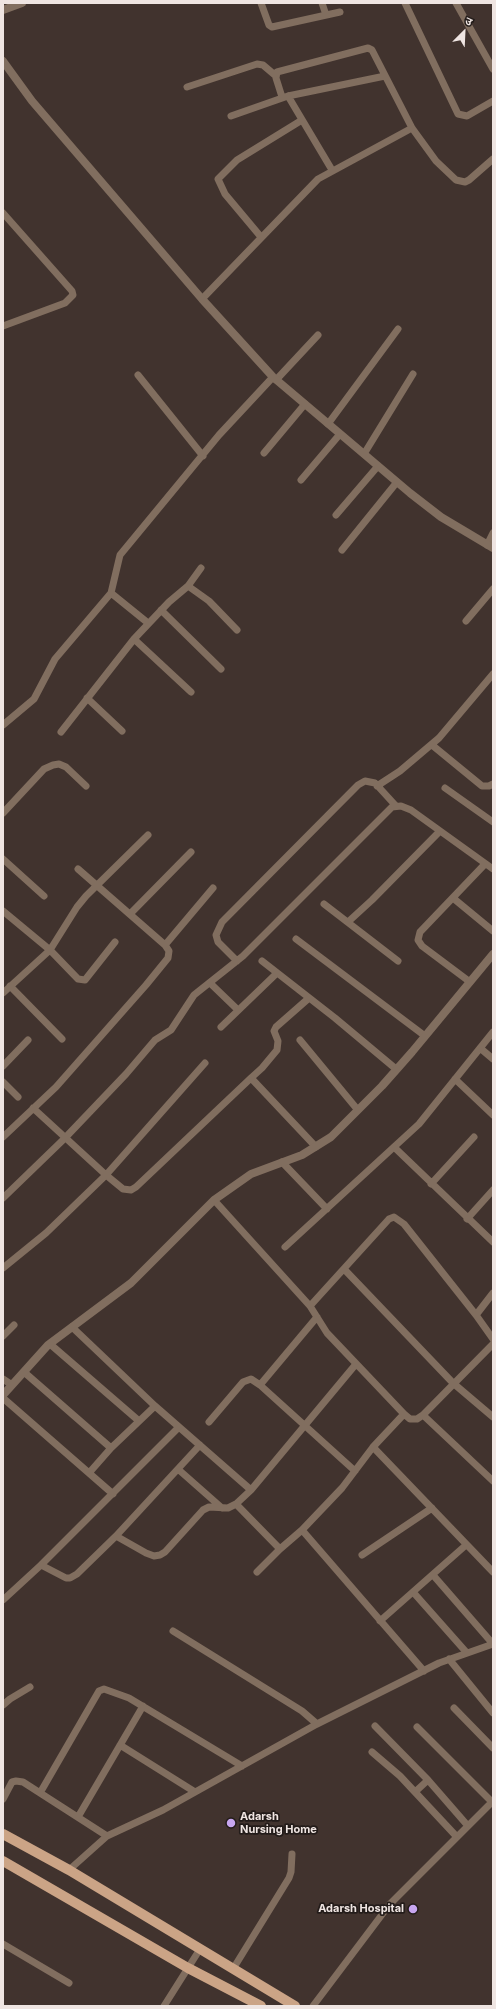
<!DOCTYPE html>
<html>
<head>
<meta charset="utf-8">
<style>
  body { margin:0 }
  #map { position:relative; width:496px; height:2009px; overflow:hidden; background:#41332e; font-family:Inter,"Noto Sans Devanagari",sans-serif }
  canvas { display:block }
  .frame { position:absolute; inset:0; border:4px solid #efe5e2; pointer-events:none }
  .north { position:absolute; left:444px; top:12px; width:40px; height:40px; -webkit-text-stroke:3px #231c1a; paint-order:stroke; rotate:24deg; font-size:11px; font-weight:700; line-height:16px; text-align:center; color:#efe5e2 }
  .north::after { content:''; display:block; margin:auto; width:14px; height:18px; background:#efe5e2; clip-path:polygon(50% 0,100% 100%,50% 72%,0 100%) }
</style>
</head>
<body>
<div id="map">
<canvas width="496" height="2009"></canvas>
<div class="frame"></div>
<div class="north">उ</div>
</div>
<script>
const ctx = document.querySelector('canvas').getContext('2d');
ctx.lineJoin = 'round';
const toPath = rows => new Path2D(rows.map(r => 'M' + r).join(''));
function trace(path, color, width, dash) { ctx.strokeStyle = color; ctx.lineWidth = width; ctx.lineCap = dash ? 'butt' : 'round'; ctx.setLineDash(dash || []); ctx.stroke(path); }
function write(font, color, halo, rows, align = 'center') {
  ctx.font = font + ' Inter,sans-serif'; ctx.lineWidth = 3.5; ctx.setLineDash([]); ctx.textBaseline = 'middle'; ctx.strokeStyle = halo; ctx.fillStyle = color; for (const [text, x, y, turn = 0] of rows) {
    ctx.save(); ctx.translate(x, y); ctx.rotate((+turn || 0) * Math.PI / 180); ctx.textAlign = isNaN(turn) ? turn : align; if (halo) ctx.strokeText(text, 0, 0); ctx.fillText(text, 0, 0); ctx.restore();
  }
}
trace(toPath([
  [261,3,269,25,272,27,340,12],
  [322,3,326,15],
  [405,3,458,114,467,116,493,101],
  [456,3,493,69],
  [187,87,257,64,263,65,276,76],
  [288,96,332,170],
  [282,97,276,78,277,72,368,48,372,50,412,128,436,161,456,180,465,182,469,180,493,159],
  [231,116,288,96,385,76],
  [3,213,72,291,73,295,65,303,3,326],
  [261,237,225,194,218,179,237,160,302,120],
  [202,299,318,179,412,128],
  [138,375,203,456],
  [276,380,318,335],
  [328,424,398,329],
  [264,453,305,404],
  [364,454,413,374],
  [301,480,340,434],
  [336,515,378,466],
  [487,545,493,533],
  [342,550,397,482],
  [188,586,209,601,237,630],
  [111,593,148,623],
  [161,610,221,669],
  [466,621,493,589],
  [134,639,191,692],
  [87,698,122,731],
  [3,725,34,699,55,659,111,593,120,555,219,435,273,377],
  [61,732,134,639,169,602,188,586,201,568],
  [432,745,482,786,489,786,493,784],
  [377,786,400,771,439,738,493,674],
  [445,788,493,822],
  [3,813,44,769,53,765,59,764,66,767,86,786],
  [3,859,44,896],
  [453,898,493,931],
  [324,904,398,961],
  [3,911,50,950,78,979,85,980,115,942],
  [130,914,191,852],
  [348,922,372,900,440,831],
  [296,939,425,1036],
  [165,945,213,888],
  [237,961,218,942,216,935,222,922,358,785,365,781,375,783,396,806],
  [262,961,335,1018,396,1069],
  [470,982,422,946,418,940,420,932,485,864],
  [210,983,238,1010],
  [10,986,62,1039],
  [3,993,50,950,77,907,86,896,148,835],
  [309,998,276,1027,274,1031,278,1041,277,1050,262,1068,251,1078,316,1147],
  [221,1027,277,973],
  [300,1040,357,1109],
  [480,1048,493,1059],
  [3,1066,28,1040],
  [455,1079,493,1115],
  [3,1082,18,1097],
  [33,1108,106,1175,205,1063],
  [3,1137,56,1087,146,985,168,958,169,951,165,945,78,869],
  [394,1147,493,1242],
  [282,1162,327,1209],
  [431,1184,474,1137],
  [3,1198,64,1139,126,1074,155,1040,171,1030,194,995,243,956,392,807,401,806,411,810,493,869],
  [214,1200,310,1306,327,1333,404,1414],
  [467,1219,493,1190],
  [285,1247,419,1124,493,1032],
  [3,1268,46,1233,106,1175,123,1189,131,1190,136,1187,251,1078],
  [344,1269,453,1383,493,1417],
  [493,1293,476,1315,493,1339],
  [310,1306,389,1219,394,1217,404,1224,476,1315],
  [317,1317,260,1385,355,1471],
  [72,1327,155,1406],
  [3,1336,14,1325],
  [50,1344,139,1421],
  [493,1344,423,1415,417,1419,410,1419,404,1414,373,1447,493,1572],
  [24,1372,111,1448,155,1406,251,1490,236,1504,280,1549,302,1530,424,1671],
  [3,1379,12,1385],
  [3,1398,113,1494],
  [423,1415,493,1481],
  [209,1422,243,1382,251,1379,260,1385],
  [179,1470,222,1508],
  [89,1473,111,1448],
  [251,1490,356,1364],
  [302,1530,342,1488,373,1447],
  [116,1536,200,1445],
  [362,1555,432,1508],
  [41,1565,179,1427],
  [257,1572,280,1549],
  [433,1575,493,1644],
  [413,1592,467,1653],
  [3,1600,41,1565,66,1578,70,1578,77,1574,116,1536,146,1553,154,1556,160,1555,165,1552,203,1510,209,1507,228,1508,236,1504],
  [380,1621,466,1545],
  [449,1659,493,1713],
  [3,1705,10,1699,30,1687],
  [454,1708,493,1748],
  [317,1724,439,1663,493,1644],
  [375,1726,428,1780,468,1826],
  [417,1727,492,1802],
  [120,1745,195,1792],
  [372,1752,400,1776,457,1837],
  [415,1792,428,1780],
  [40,1793,99,1691,104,1689,129,1698,242,1766],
  [3,1799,12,1782,16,1781,23,1782,107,1836],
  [78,1817,143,1706],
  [69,1870,107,1836,163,1810,317,1724,302,1711,173,1631],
  [3,1944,69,1983],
  [233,1969,289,1878,291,1872,292,1854],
  [164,2006,200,1949],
  [313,2006,390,1904,493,1801]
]), '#816e5f', 7);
trace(toPath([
  [3,10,22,3],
  [3,61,32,101,202,299,273,377,410,493,441,517,493,548],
  [3,1395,48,1345,131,1283,214,1200,251,1174,302,1155,331,1137,382,1086,412,1052,493,954]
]), '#816e5f', 8);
trace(toPath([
  [3,1834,69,1870,295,2006],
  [3,1861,188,1968,261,2006]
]), '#cba486', 10);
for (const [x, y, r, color] of [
  [231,1823,5,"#c7a6ef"],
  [413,1909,5,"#c7a6ef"]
]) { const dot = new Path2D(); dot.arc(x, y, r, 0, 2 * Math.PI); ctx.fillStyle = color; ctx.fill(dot); trace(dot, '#231c1a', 1.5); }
write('bold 11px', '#efe5e2', '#231c1a', [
  ["Adarsh",240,1817],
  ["Nursing Home",240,1830],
  ["Adarsh Hospital",404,1909,"right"]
], 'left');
</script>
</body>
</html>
